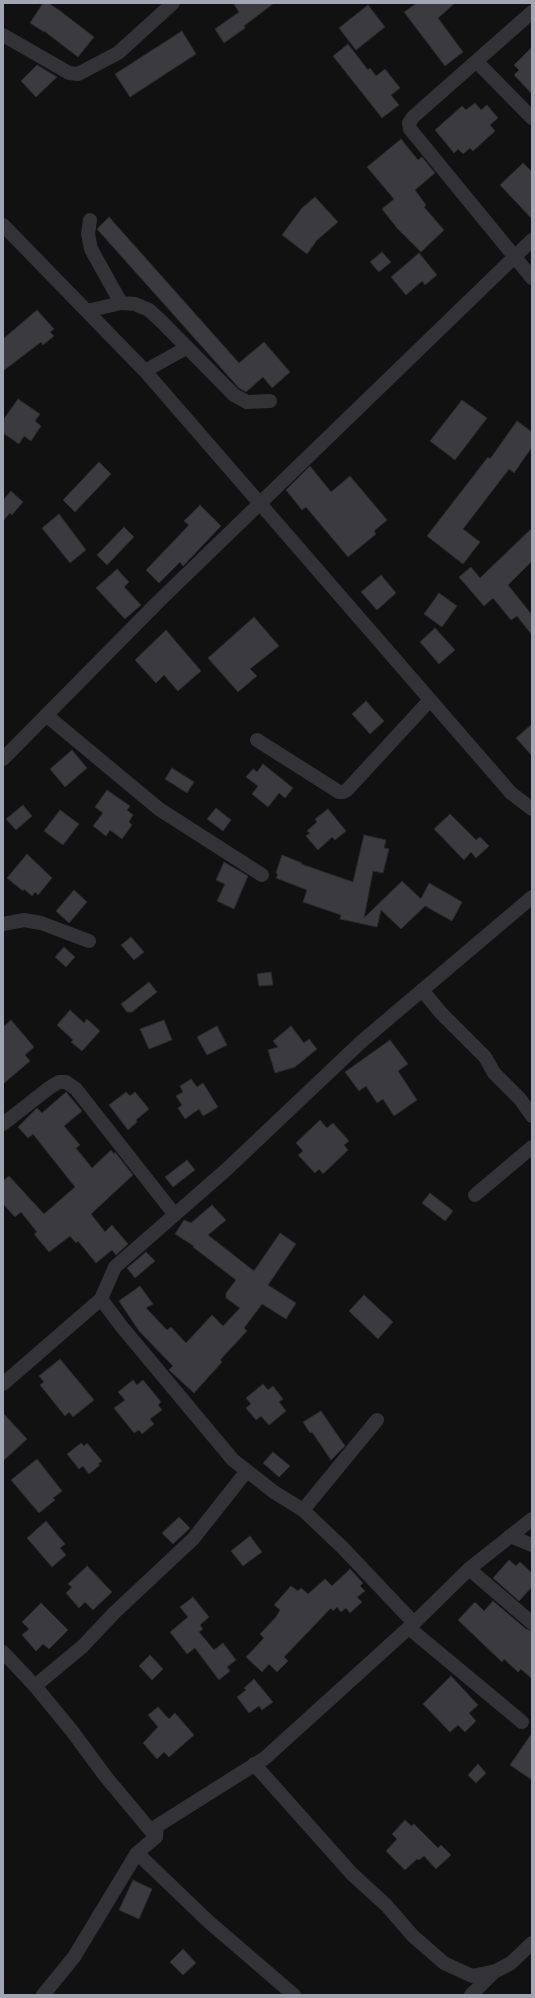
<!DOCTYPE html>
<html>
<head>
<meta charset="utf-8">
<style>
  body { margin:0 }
  #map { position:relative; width:535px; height:1998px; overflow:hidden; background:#111112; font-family:Jost,sans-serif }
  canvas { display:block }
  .frame { position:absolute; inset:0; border:4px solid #a2a6b2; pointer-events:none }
</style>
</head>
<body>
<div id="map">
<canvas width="535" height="1998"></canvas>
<div class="frame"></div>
</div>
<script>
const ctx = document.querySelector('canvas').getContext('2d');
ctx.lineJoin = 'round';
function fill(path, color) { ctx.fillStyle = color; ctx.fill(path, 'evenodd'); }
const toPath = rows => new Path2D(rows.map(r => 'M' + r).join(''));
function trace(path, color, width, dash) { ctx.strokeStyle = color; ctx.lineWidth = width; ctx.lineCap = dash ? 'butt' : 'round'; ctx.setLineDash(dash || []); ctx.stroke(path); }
const building = toPath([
  [43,3,48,3,59,10,94,37,78,57,44,31,44,32,30,23,43,3],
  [233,3,274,3,244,26,245,28,224,43,215,29,239,12,233,3],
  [417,3,455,3,438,18,463,52,445,66,404,12,417,3],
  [368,5,385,27,356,50,339,28,368,5],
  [182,31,196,54,130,97,115,74,182,31],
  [348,44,368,70,370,68,376,76,385,69,400,88,391,95,399,105,382,118,333,56,348,44],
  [532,47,532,94,514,75,519,70,514,65,532,47],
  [37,65,57,77,36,97,21,81,37,65],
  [475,103,481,110,487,105,498,118,490,125,495,131,473,151,470,148,463,154,458,149,454,153,435,130,462,106,466,110,475,103],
  [401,139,418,160,422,157,435,173,415,190,426,205,424,207,444,230,421,252,397,228,382,209,394,199,367,167,401,139],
  [523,163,532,172,532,219,500,185,523,163],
  [315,197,338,222,317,240,307,254,282,235,302,208,315,197],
  [109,217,239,363,264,342,290,372,272,388,263,377,246,392,239,388,97,229,109,217],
  [382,252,391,262,379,272,370,262,382,252],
  [419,253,437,275,425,285,422,281,406,295,391,277,419,253],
  [37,310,54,329,50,332,54,336,43,345,41,342,3,371,3,339,37,310],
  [18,399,40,414,35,421,41,426,31,441,24,436,19,444,3,433,3,420,18,399],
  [462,400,487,418,455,460,430,441,462,400],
  [517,421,532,432,532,447,514,473,509,469,463,529,480,542,463,564,427,536,488,457,490,459,517,421],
  [99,462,111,474,75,512,63,500,99,462],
  [310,466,331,492,350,476,387,520,374,531,376,534,348,557,306,507,302,510,286,490,310,466],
  [11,491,23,502,12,515,10,513,3,521,3,500,11,491],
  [200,505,221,526,183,566,180,562,159,583,146,570,189,525,184,521,200,505],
  [59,514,86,550,70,563,42,528,59,514],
  [124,527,134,537,107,565,97,555,124,527],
  [532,528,532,561,508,585,532,615,532,635,517,616,511,620,493,598,484,606,459,577,471,567,480,578,532,528],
  [117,569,129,582,124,587,141,605,125,619,96,588,117,569],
  [381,575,396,593,377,610,361,592,381,575],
  [439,593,457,606,442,627,424,614,439,593],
  [254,617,279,646,250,669,257,676,238,692,208,658,254,617],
  [435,628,455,650,439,664,420,642,435,628],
  [166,630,201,671,178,691,164,675,156,683,135,660,166,630],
  [366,701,384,721,370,734,352,714,366,701],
  [532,724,532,756,516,738,532,724],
  [72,750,87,768,65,787,50,769,72,750],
  [263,764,293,788,285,798,279,793,268,807,252,794,258,786,246,777,253,769,257,772,263,764],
  [172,768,194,782,187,793,165,779,172,768],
  [107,790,130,806,127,810,133,815,129,822,132,825,122,839,110,830,106,836,93,826,103,813,95,807,107,790],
  [23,805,32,816,16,830,6,819,23,805],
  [216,808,231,820,223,831,207,819,216,808],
  [328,809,346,831,335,840,332,837,318,850,306,836,310,833,307,831,317,822,315,819,328,809],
  [60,810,79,824,63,845,44,831,60,810],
  [450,814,476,840,480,837,489,846,476,858,471,852,464,860,434,829,450,814],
  [364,835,386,840,384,848,389,849,383,873,373,871,364,918,402,881,421,899,429,883,462,902,452,921,425,906,401,929,381,910,377,927,340,919,341,915,303,902,307,890,276,878,278,874,276,873,282,855,302,863,301,864,353,882,364,835],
  [27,854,52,878,38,895,35,892,32,896,24,889,23,891,7,878,27,854],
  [224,862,248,876,234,909,217,901,225,884,216,880,224,862],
  [74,890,87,902,69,923,56,911,74,890],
  [131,937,144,952,134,960,121,945,131,937],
  [64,947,75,957,66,967,55,957,64,947],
  [271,972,273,985,259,986,257,974,271,972],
  [149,982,157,992,132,1012,127,1012,121,1004,149,982],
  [70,1010,84,1023,87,1019,100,1031,82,1051,71,1042,73,1040,57,1025,70,1010],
  [11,1020,34,1047,25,1055,30,1061,3,1084,3,1027,11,1020],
  [164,1020,172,1040,149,1049,140,1029,164,1020],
  [217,1026,227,1045,207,1055,197,1037,217,1026],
  [291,1026,304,1043,309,1039,317,1049,295,1067,275,1073,268,1050,278,1047,273,1041,291,1026],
  [390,1040,408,1064,398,1071,417,1100,394,1116,383,1099,377,1103,366,1086,359,1091,345,1072,390,1040],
  [191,1079,197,1087,203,1083,218,1107,203,1116,199,1109,185,1119,178,1108,182,1105,176,1096,183,1092,180,1086,191,1079],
  [66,1092,82,1111,64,1126,80,1145,76,1148,92,1168,111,1150,114,1154,115,1152,133,1175,91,1214,105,1232,112,1225,128,1244,116,1255,112,1250,96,1263,78,1241,76,1243,70,1236,49,1252,34,1234,37,1232,21,1212,15,1217,3,1204,3,1181,9,1176,44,1214,75,1187,33,1134,28,1138,18,1127,37,1108,42,1113,66,1092],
  [126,1092,130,1096,135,1092,149,1109,136,1120,137,1122,128,1130,109,1105,126,1092],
  [320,1120,327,1128,333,1123,349,1141,344,1145,348,1150,323,1174,319,1169,315,1173,298,1155,303,1151,296,1143,320,1120],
  [187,1160,195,1170,173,1187,165,1177,187,1160],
  [430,1193,453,1211,445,1221,422,1203,430,1193],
  [212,1205,226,1220,208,1235,254,1271,280,1233,296,1244,268,1285,296,1303,286,1319,262,1304,244,1328,247,1331,220,1360,222,1362,194,1393,169,1370,173,1366,139,1331,119,1301,140,1286,153,1304,146,1308,167,1330,171,1327,186,1343,212,1315,223,1326,240,1308,226,1298,226,1293,236,1280,193,1247,194,1246,175,1234,184,1220,191,1223,212,1205],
  [146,1252,155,1261,135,1278,127,1268,146,1252],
  [364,1295,393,1322,378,1339,349,1311,364,1295],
  [60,1359,94,1400,73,1417,69,1412,65,1416,40,1385,44,1382,39,1376,60,1359],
  [133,1380,137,1385,143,1380,161,1402,158,1405,162,1410,150,1419,154,1424,142,1434,139,1430,134,1433,114,1408,125,1400,118,1392,133,1380],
  [263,1384,268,1390,273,1386,283,1399,279,1402,286,1411,269,1425,261,1416,256,1420,246,1408,251,1404,246,1398,263,1384],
  [321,1411,345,1446,331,1460,312,1432,310,1433,303,1422,321,1411],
  [3,1413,27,1439,3,1461,3,1413],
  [81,1443,84,1446,87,1443,102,1461,98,1464,100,1465,89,1474,83,1466,79,1469,67,1454,81,1443],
  [273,1452,290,1466,279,1477,263,1463,273,1452],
  [37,1459,62,1491,53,1498,55,1500,39,1513,11,1480,37,1459],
  [179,1517,190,1528,173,1544,162,1533,179,1517],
  [46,1521,65,1544,60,1548,66,1555,52,1567,27,1538,46,1521],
  [250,1536,262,1552,243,1566,231,1551,250,1536],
  [509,1560,516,1566,520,1562,532,1573,532,1587,519,1601,493,1578,509,1560],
  [87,1566,112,1592,93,1610,85,1602,79,1608,66,1593,72,1587,68,1584,87,1566],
  [350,1569,363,1583,360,1586,365,1591,357,1597,362,1602,350,1613,346,1608,341,1612,337,1607,333,1611,331,1608,284,1657,288,1661,277,1672,269,1664,262,1672,246,1657,264,1638,260,1634,276,1617,280,1610,274,1605,291,1586,298,1591,301,1588,308,1594,325,1579,332,1586,350,1569],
  [193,1597,209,1617,200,1625,203,1629,199,1632,214,1650,223,1643,236,1660,227,1667,230,1671,219,1680,195,1648,187,1654,170,1632,188,1617,180,1607,193,1597],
  [493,1601,526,1629,532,1631,532,1679,521,1669,518,1672,504,1659,502,1662,458,1620,475,1602,484,1611,493,1601],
  [41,1603,68,1630,49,1649,43,1644,36,1651,22,1635,29,1629,22,1622,41,1603],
  [150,1655,163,1669,152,1680,139,1666,150,1655],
  [451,1676,478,1705,469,1713,476,1721,465,1732,458,1725,450,1732,423,1704,451,1676],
  [254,1679,273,1702,262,1710,259,1706,249,1713,237,1697,246,1690,244,1688,254,1679],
  [158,1707,169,1719,175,1713,194,1735,169,1757,164,1752,157,1759,143,1743,158,1727,148,1715,158,1707],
  [532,1733,532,1780,510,1765,532,1733],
  [478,1764,486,1773,476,1783,468,1775,478,1764],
  [405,1820,411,1826,414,1824,438,1848,441,1845,451,1855,436,1869,424,1856,419,1860,417,1859,405,1870,386,1851,397,1839,392,1834,405,1820],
  [133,1880,152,1889,139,1919,119,1910,133,1880],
  [183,1949,196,1963,183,1975,170,1962,183,1949]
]);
fill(building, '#3b3b3f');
trace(building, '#2b2b2e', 1);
trace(toPath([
  [532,12,413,117,409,123,410,129,532,278],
  [3,35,69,73,78,74,118,53,173,3],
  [477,62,532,118],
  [90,220,88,234,91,249,121,303],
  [3,225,145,371,511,793,532,809],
  [87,311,121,303,135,304,149,310,162,322,234,395,247,402,270,401],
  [145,371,186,348],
  [46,715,159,809,262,875],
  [257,740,339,792,343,792,347,790,430,700],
  [3,759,158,602,532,240],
  [3,924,24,920,41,923,89,941],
  [422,990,441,1013,485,1057,494,1073,520,1099,532,1116],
  [3,1124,49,1088,59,1082,66,1082,76,1089,175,1215],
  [475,1195,532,1147],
  [3,1384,101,1299],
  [303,1510,377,1420],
  [510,1536,532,1545],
  [469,1569,532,1623],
  [414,1623,343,1548,303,1510,274,1492,233,1460,122,1327,101,1299,115,1267,227,1169,361,1042,532,897],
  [409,1628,522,1722],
  [3,1652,35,1686,72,1731,106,1777,156,1837],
  [35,1686,83,1646,114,1613,193,1539,246,1472],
  [254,1764,352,1874,386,1905,413,1936,444,1963,472,1976,496,1971,511,1963,532,1943],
  [137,1853,209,1922,294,1995],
  [43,1995,74,1957,137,1853,156,1837,157,1826,265,1758,414,1623,469,1569,532,1519],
  [471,1995,495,1971]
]), '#323237', 14);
</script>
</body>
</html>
